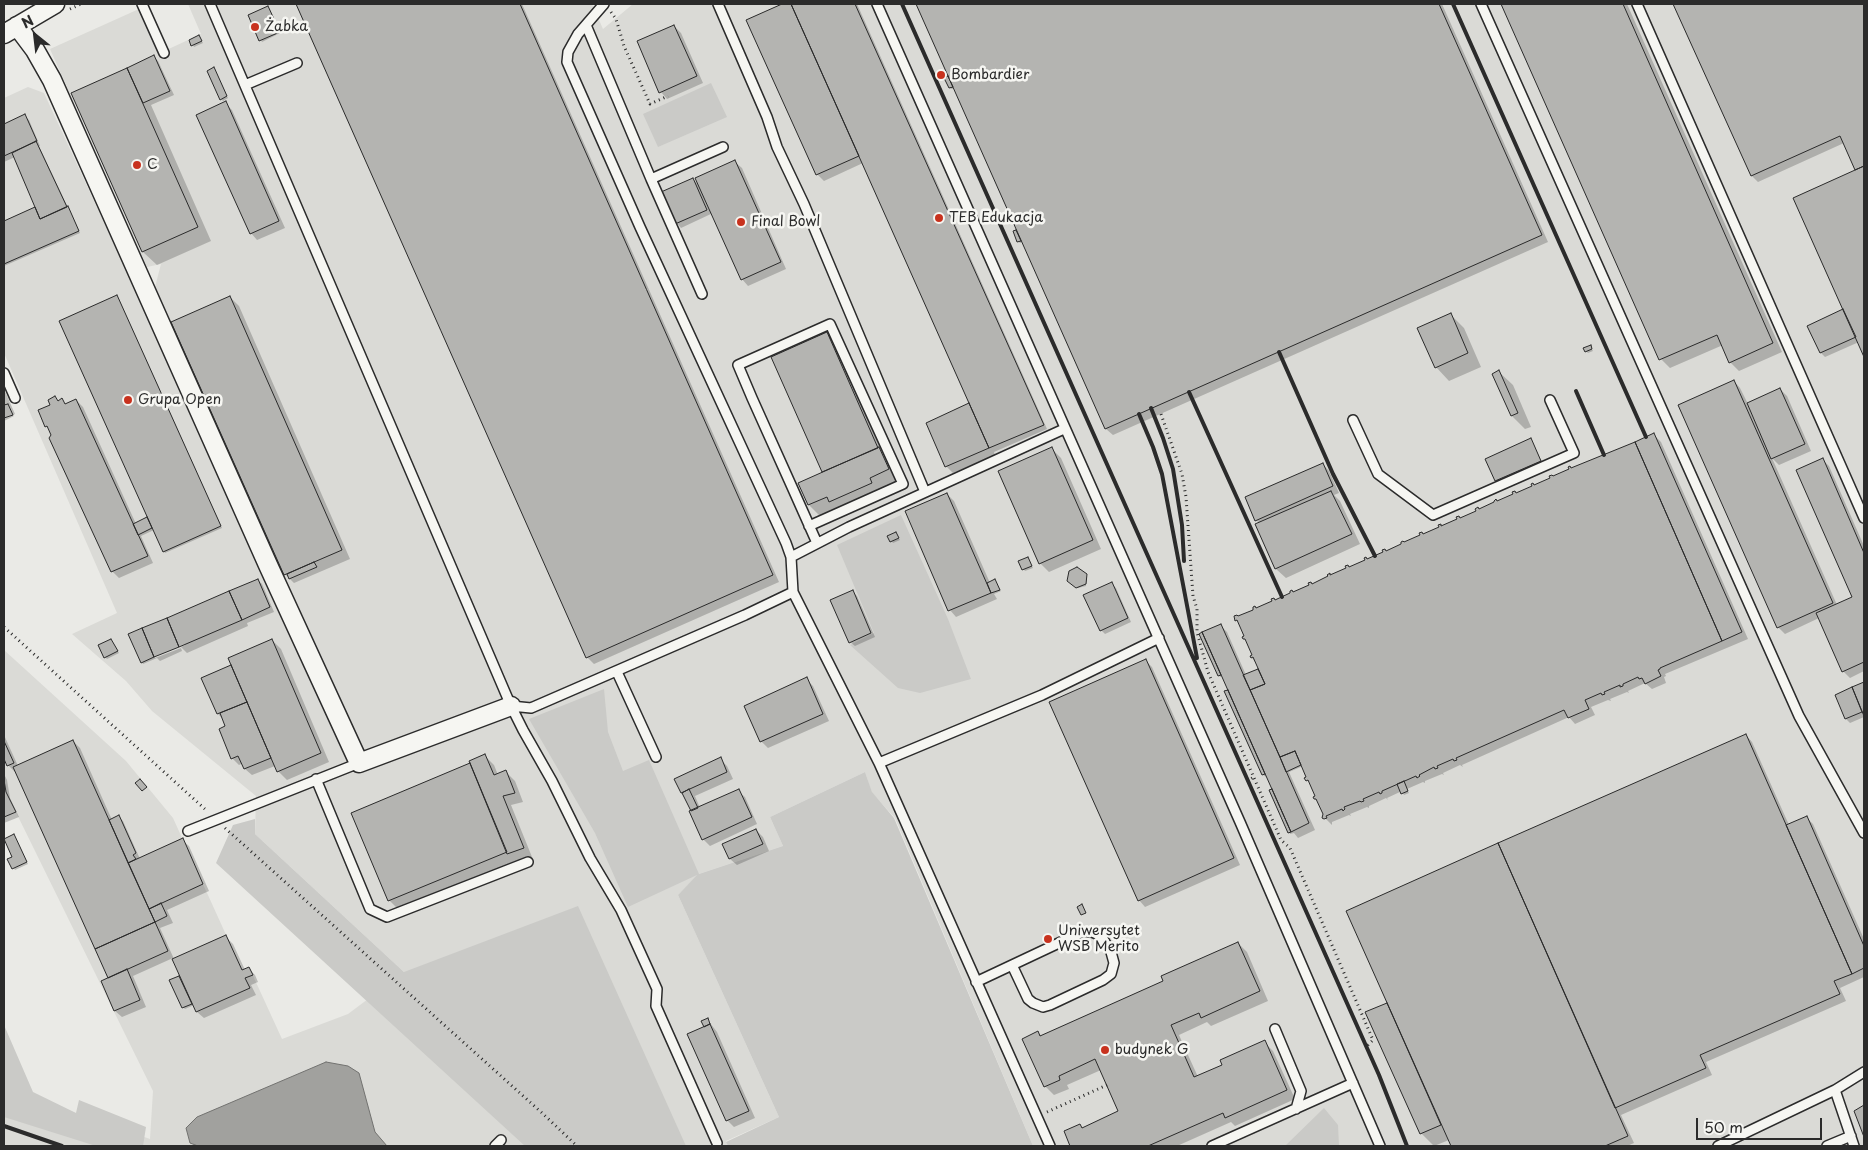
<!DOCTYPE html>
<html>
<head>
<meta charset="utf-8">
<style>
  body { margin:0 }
  #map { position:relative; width:1868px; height:1150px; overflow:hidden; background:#eaeae6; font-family:"Playpen Sans",sans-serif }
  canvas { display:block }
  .frame { position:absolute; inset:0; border:5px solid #2b2b2b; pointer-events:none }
  .north { position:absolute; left:10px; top:10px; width:50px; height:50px; -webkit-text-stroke:4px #f6f6f2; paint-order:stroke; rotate:331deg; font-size:14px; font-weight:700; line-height:20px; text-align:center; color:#2b2b2b }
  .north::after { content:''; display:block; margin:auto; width:18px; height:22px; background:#2b2b2b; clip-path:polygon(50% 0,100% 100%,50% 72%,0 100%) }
  .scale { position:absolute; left:1696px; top:1118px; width:126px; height:22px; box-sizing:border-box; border:2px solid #2b2b2b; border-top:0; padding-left:6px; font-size:15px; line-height:18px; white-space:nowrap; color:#2b2b2b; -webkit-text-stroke:4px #f6f6f2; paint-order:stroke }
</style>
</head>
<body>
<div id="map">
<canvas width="1868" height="1150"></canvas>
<div class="frame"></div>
<div class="north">N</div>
<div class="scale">50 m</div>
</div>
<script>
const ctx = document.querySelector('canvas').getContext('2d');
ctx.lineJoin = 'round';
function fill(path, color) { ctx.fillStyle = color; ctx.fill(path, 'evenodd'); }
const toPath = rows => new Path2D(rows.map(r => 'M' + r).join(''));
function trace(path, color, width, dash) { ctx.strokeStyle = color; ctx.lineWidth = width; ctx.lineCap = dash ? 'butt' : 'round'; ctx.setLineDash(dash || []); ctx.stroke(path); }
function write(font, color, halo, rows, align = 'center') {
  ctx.font = font + ' "Playpen Sans",sans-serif'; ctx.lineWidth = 5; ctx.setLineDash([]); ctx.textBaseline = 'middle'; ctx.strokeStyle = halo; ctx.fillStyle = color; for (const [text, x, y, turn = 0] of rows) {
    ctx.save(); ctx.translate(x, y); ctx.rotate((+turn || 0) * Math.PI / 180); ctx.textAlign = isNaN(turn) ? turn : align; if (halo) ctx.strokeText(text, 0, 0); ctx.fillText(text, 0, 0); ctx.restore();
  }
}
fill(toPath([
  [188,4,592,4,603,29,633,4,1864,4,1864,1146,1033,1146,895,818,872,793,865,772,770,817,783,846,699,874,678,895,779,1117,726,1141,728,1146,4,1146,4,1088,150,1139,153,1091,6,792,4,780,4,650,126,761,173,818,242,970,249,967,282,1039,348,1014,404,972,255,834,256,796,152,711,126,681,72,634,117,613,4,353,4,98,28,87,44,93,255,548,269,542,155,287,161,264,147,267,50,49,139,9,160,53,201,34]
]), '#dadad6');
fill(toPath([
  [711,83,727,117,658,147,643,114],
  [901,515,948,619,971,679,920,693,898,688,850,645,874,633,837,545],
  [604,689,608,732,623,771,649,760,699,874,783,846,770,817,865,772,872,792,894,818,1033,1146,728,1146,726,1142,779,1117,678,895,697,875,628,907,595,833,529,719],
  [255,819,255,834,404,972,578,906,686,1146,525,1146,216,863,233,825],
  [4,1025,33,1092,76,1113,79,1100,146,1127,143,1146,96,1146,4,1117],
  [1324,1108,1338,1125,1339,1146,1285,1146]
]), '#cacac7');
const water = toPath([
  [326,1062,348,1066,359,1073,375,1132,387,1146,198,1146,190,1143,186,1128,197,1117,326,1062]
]);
fill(water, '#a1a19e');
trace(water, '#727270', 1);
fill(toPath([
  [297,4,522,4,779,582,594,664,587,657],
  [785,4,857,4,1047,429,994,452,995,455,953,473,947,467,927,424,973,409,863,163,824,181,817,174,748,20],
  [917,4,1442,4,1548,242,1113,435,1106,429,1023,242,1020,243,1019,242,1014,232,1018,230,955,88,952,89,950,88,952,82],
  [1503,4,1627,4,1782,352,1739,371,1730,362,1723,345,1670,368,1661,359],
  [1675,4,1864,4,1864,354,1859,342,1825,357,1821,353,1843,311,1857,171,1844,143,1758,182,1752,176],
  [269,9,280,33,262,42,261,40],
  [674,26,681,33,703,83,667,99,661,92],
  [199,37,203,43,194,47,193,45],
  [154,57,158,61,174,95,151,105,211,241,157,265,143,252,73,93],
  [215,70,228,98,223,101,221,99],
  [225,103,232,110,285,228,257,240,251,233],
  [24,116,29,120,40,146,39,146,80,233,4,266,4,222,37,208,15,157,4,162,4,125],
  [735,162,742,168,786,269,748,286,742,279,713,213,681,228,677,223,663,193,693,179,701,187],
  [117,296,222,528,165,553,154,530,141,536,153,563,119,578,112,571,50,430,46,426,51,405,55,398,59,402,62,401,66,405,76,400,83,407,136,524,148,518],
  [230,297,239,306,350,559,294,583,285,574],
  [1451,315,1464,328,1481,367,1449,381,1436,367],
  [827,334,833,340,883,453,892,462,902,483,822,518,809,505,825,473,773,357],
  [1590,346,1593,351,1588,353,1586,351],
  [1499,372,1513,385,1531,427,1525,429,1512,416],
  [1734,381,1740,388,1748,404,1780,389,1787,396,1811,451,1779,465,1772,458,1837,605,1854,598,1823,460,1829,466,1864,546,1864,671,1850,678,1843,671,1819,618,1785,634,1778,627],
  [4,389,15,414,13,415,14,416,4,421],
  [1654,435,1661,442,1748,639,1665,674,1666,676,1664,677,1666,683,1652,689,1645,683,1628,691,1629,693,1627,692,1610,699,1611,701,1608,700,1591,707,1595,715,1575,724,1569,717,1462,765,1463,767,1460,765,1443,773,1444,775,1442,774,1425,781,1425,783,1423,782,1407,789,1409,793,1404,795,1402,791,1387,798,1388,800,1386,798,1369,806,1369,808,1367,807,1350,814,1351,816,1349,815,1332,822,1332,825,1325,818,1319,803,1315,799,1316,796,1311,784,1307,780,1308,778,1303,766,1289,772,1315,830,1298,838,1294,833,1290,834,1268,778,1263,775,1226,692,1229,690,1223,676,1220,677,1219,675,1201,634,1220,625,1227,632,1246,675,1260,669,1252,658,1253,655,1248,642,1244,639,1245,637,1240,624,1236,620,1238,618,1553,478],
  [1531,440,1542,462,1497,482,1496,480],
  [1052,449,1061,458,1101,549,1049,572,1040,563],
  [1323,464,1329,471,1339,493,1334,495,1340,501,1360,544,1286,578,1276,569,1257,525,1260,523,1256,520],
  [947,494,954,501,990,583,995,581,1001,591,994,594,997,599,956,617,950,610,906,512],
  [897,535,900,540,893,543,889,536],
  [1029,560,1033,568,1025,571,1019,562],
  [1085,575,1087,577,1086,586,1078,588,1070,583],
  [258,580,262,584,274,612,247,623,248,626,187,653,181,647,185,645,184,643,155,655,155,658,181,648,182,651,160,661,157,658,143,664,142,662],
  [1112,584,1116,588,1131,622,1105,634,1101,630],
  [852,591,857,596,875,637,855,646,850,642],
  [111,640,119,653,107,659,105,657],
  [272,640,281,649,329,762,287,780,278,771,275,766,252,775,245,769,243,763,239,765,232,758,227,727,224,720,218,714,234,670],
  [1145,660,1152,667,1240,865,1145,907,1139,900],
  [806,679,813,686,829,721,768,748,761,741,746,706],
  [1864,683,1864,717,1850,723,1846,719,1836,695],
  [4,735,18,766,73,741,80,748,112,820,119,817,123,821,140,859,182,840,189,846,209,891,167,910,173,923,160,928,174,959,226,937,233,944,245,970,249,969,255,975,258,982,251,985,256,995,204,1018,197,1012,194,1005,185,1009,183,1007,179,977,183,981,173,958,133,976,146,1007,122,1017,115,1011,110,978,16,771,15,772,8,765,4,756],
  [1746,735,1752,742,1789,825,1807,818,1813,824,1864,939,1864,977,1840,988,1846,1001,1706,1062,1712,1075,1621,1115,1634,1143,1627,1146,1452,1146,1449,1140,1434,1146,1421,1133,1386,1004,1390,1008],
  [485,756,494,765,498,775,506,772,515,781,523,802,511,805,532,857,518,863,516,861,398,909,389,900,472,764],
  [720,759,727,766,733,779,695,796,700,808,738,791,745,797,757,824,710,846,703,839,685,795,682,792],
  [4,774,7,780,10,798,19,817,4,823],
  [756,830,763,837,769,851,737,865,730,859,724,845],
  [15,838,28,864,15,870,9,860,13,858],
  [1238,943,1247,952,1268,1001,1211,1026,1207,1022,1179,1035,1198,1077,1224,1066,1264,1042,1273,1051,1295,1099,1235,1126,1231,1122,1177,1146,1072,1146,1065,1132,1080,1125,1083,1128,1120,1112,1101,1070,1067,1085,1069,1089,1054,1095,1045,1086,1038,1033,1042,1036,1165,981],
  [707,1019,717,1032,755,1118,734,1127,727,1120,705,1027]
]), '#0003');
const building = toPath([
  [296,4,520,4,773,575,586,658,296,4],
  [782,4,791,4,859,156,816,175,746,20,782,4],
  [791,4,855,4,1044,425,989,448,791,4],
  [916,4,1439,4,1542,235,1105,429,916,4],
  [1501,4,1623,4,1773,343,1729,363,1717,335,1659,360,1501,4],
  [1673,4,1864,4,1864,166,1855,170,1840,136,1751,176,1673,4],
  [268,6,280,32,259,41,248,15,268,6],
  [674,25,697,76,659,93,637,41,674,25],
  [199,35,202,41,191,46,189,40,199,35],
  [154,55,170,91,143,103,127,68,154,55],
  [214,67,227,96,220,100,207,71,214,67],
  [127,68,198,227,142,252,71,93,127,68],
  [948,76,953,87,949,88,944,78,948,76],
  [226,101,279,221,250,234,196,115,226,101],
  [25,114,37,141,4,156,4,124,25,114],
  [36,141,67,207,40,219,12,153,36,141],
  [735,160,781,262,741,280,695,178,735,160],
  [1864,166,1864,357,1793,198,1864,166],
  [693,178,707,210,675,224,661,192,693,178],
  [68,206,79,231,4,264,4,221,35,207,40,219,68,206],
  [1016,230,1021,241,1017,242,1013,231,1016,230],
  [117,295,221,526,163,552,59,321,117,295],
  [230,296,342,550,284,575,171,322,230,296],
  [1843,309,1856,337,1820,353,1807,326,1843,309],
  [1451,313,1468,353,1435,368,1417,328,1451,313],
  [827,332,878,448,822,472,771,357,827,332],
  [1591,345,1592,349,1585,352,1583,348,1591,345],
  [1499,370,1518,413,1511,416,1492,374,1499,370],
  [1734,380,1833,603,1777,628,1678,405,1734,380],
  [1780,388,1805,444,1771,459,1747,403,1780,388],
  [55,396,58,401,62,398,65,404,76,399,148,556,111,572,49,438,51,435,47,426,45,427,38,410,50,405,48,400,55,396],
  [969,403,989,448,945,467,926,423,969,403],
  [8,404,13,415,4,418,4,405,8,404],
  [1654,433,1742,632,1722,641,1635,442,1654,433],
  [1531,438,1541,461,1495,481,1485,459,1531,438],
  [1635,442,1722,641,1660,668,1660,669,1658,670,1661,676,1645,684,1642,678,1639,679,1638,677,1623,684,1623,686,1620,687,1620,685,1604,692,1605,694,1602,695,1601,693,1585,700,1589,709,1568,718,1564,710,1456,758,1457,760,1454,761,1453,759,1437,766,1438,768,1435,769,1434,767,1419,775,1420,776,1417,778,1416,776,1382,791,1382,793,1380,794,1379,792,1363,799,1364,801,1361,802,1360,801,1344,807,1345,809,1343,811,1342,809,1326,816,1327,818,1324,819,1322,818,1323,814,1316,799,1314,799,1313,797,1315,796,1308,780,1306,781,1304,778,1306,777,1295,751,1280,757,1250,690,1265,684,1253,657,1251,658,1250,656,1252,655,1245,639,1243,639,1242,637,1244,636,1237,620,1235,621,1234,616,1237,615,1238,616,1253,610,1253,607,1255,606,1256,608,1272,601,1271,599,1274,598,1275,600,1290,593,1290,591,1292,590,1293,592,1309,585,1308,583,1311,582,1312,584,1328,576,1327,575,1330,573,1330,575,1346,568,1345,566,1348,565,1349,567,1365,560,1364,558,1366,557,1367,559,1383,552,1382,550,1385,549,1386,551,1401,544,1401,542,1403,541,1404,542,1420,535,1419,533,1422,532,1423,534,1439,527,1438,525,1441,524,1441,526,1457,519,1456,517,1459,516,1460,518,1476,511,1475,509,1478,507,1479,509,1494,502,1494,501,1496,499,1497,501,1513,494,1512,492,1515,491,1516,493,1532,486,1531,484,1533,483,1534,485,1550,478,1549,476,1552,475,1553,476,1569,469,1568,467,1570,466,1571,468,1635,442],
  [879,447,889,469,870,478,872,483,829,502,827,497,808,505,798,483,879,447],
  [1052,447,1093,540,1039,564,998,471,1052,447],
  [1823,458,1864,553,1864,662,1842,672,1816,613,1852,597,1796,470,1823,458],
  [1323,463,1333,486,1255,521,1245,497,1323,463],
  [1331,491,1352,534,1275,569,1255,524,1331,491],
  [947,493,991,593,948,611,905,511,947,493],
  [147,517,152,528,138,535,133,524,147,517],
  [896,532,899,538,890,542,887,536,896,532],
  [1028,557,1032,566,1022,570,1018,561,1028,557],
  [314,562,317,567,289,579,287,574,314,562],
  [1077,567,1087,574,1086,584,1076,588,1067,581,1069,571,1077,567],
  [258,579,270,607,242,620,229,591,258,579],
  [995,579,1000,590,991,593,987,583,995,579],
  [1112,582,1128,618,1100,631,1083,595,1112,582],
  [853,590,871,633,849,643,830,600,853,590],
  [229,591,242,620,179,647,167,618,229,591],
  [167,618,179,647,154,657,142,628,167,618],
  [1221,624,1309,823,1291,832,1202,632,1221,624],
  [142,628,154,657,141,663,128,634,142,628],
  [1202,632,1221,675,1218,676,1199,634,1202,632],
  [111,639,118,651,104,658,98,645,111,639],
  [272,639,321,753,277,772,228,658,272,639],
  [1146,659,1234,858,1138,901,1049,702,1146,659],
  [231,665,247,702,217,714,201,678,231,665],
  [1258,669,1265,684,1250,690,1243,675,1258,669],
  [807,677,823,714,760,742,744,706,807,677],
  [1864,682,1864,716,1852,687,1864,682],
  [1852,687,1862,712,1845,719,1835,695,1852,687],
  [1228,690,1265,774,1262,775,1224,691,1228,690],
  [247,702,271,758,244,769,238,756,231,759,219,729,225,726,220,713,247,702],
  [1746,734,1852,974,1834,981,1840,994,1700,1055,1706,1068,1615,1108,1498,843,1746,734],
  [73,740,155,922,95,949,13,767,73,740],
  [4,741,14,763,7,766,4,759,4,741],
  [1295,751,1301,765,1286,772,1280,757,1295,751],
  [485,754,494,775,506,770,515,793,503,796,524,848,507,854,469,761,485,754],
  [721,757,727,772,681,793,674,779,721,757],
  [470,763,507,852,388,901,351,813,470,763],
  [140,779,147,787,142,791,135,783,140,779],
  [4,780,6,792,16,812,4,817,4,780],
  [1404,781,1408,791,1401,794,1397,784,1404,781],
  [689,789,698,808,691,811,682,793,689,789],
  [739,789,752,817,702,840,689,811,739,789],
  [1272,789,1291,832,1288,833,1269,790,1272,789],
  [119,815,136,853,133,855,136,859,128,863,109,820,119,815],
  [1807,816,1864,946,1864,968,1852,974,1786,825,1807,816],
  [756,829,763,844,729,859,722,844,756,829],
  [14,834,27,862,12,869,7,859,12,857,4,839,14,834],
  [183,838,203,884,149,909,128,863,183,838],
  [1498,843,1628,1136,1605,1146,1451,1146,1346,911,1498,843],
  [161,903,167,916,155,922,149,909,161,903],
  [1082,904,1086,913,1081,915,1077,907,1082,904],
  [155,922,168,951,108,978,95,949,155,922],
  [226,935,242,970,249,967,253,975,245,978,250,988,196,1012,172,959,226,935],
  [1238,942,1260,991,1201,1018,1199,1013,1171,1025,1194,1077,1222,1065,1220,1060,1265,1040,1287,1090,1225,1118,1223,1113,1148,1146,1070,1146,1064,1131,1080,1124,1082,1128,1118,1111,1095,1059,1059,1076,1060,1080,1044,1087,1022,1039,1038,1031,1040,1036,1163,981,1161,976,1238,942],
  [127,969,140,1000,114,1011,101,981,127,969],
  [179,976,192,1004,182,1008,169,980,179,976],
  [1387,1003,1441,1125,1420,1134,1365,1012,1387,1003],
  [708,1018,710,1024,704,1027,701,1021,708,1018],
  [710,1024,749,1111,726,1121,687,1034,710,1024],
  [1864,1105,1864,1137,1854,1111,1864,1105]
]);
fill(building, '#b4b4b1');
trace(building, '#2b2b2b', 1);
const service = toPath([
  [142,4,164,53],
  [210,4,511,706,523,730,552,781,590,858,621,910,657,989,656,1006,717,1143],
  [604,4,578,34,568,52,567,62,640,227,786,543,791,557,793,592],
  [718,4,767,117,777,147,804,204,925,492],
  [877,4,1240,822,1380,1146],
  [1481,4,1799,716,1864,833],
  [1637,4,1864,518],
  [586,25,651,179,723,147],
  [245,85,297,63],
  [651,179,702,294],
  [4,373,15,398],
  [1353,420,1378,474,1433,515,1574,453,1550,400],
  [809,526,903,484,830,324,738,365,752,398,792,487,817,543],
  [791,557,849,527,1064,429],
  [617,672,656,757],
  [511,706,531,708,745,615,793,592,879,763,1042,695,1159,638],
  [879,763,1050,1146],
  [316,779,370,909,387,917,528,862],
  [188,831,359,763],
  [976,982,1078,934,1085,932,1092,932,1101,936,1111,952,1114,963,1111,974,1103,980,1050,1005,1043,1007,1033,1003,1028,999,1012,965],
  [1275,1029,1301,1091,1296,1109],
  [1835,1090,1854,1146],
  [495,1146,501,1140],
  [1212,1146,1353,1083],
  [1718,1146,1835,1090,1864,1072],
  [1827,1146,1851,1136]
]);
const minor = toPath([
  [17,26,35,50,52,80,268,565,359,763,511,706],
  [4,34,55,4]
]);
trace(service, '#2b2b2b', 12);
trace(minor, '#2b2b2b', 21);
trace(toPath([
  [70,9,81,4],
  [611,12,616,19,624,46,650,104,668,96],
  [1161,414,1182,474,1186,497,1193,596,1197,609,1197,632,1208,672,1281,840,1290,848,1373,1040,1366,1047],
  [4,627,206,810],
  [1247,781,1254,777],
  [225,828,541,1112,577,1146],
  [1047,1112,1107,1085]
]), '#2b2b2b', 3, [1, 4]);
trace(service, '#f6f6f2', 9);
trace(minor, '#f6f6f2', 18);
trace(toPath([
  [902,4,1379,1075,1407,1146],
  [1453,4,1646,437],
  [1279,352,1333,474,1375,556],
  [1576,391,1604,455],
  [1189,392,1282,597],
  [1151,408,1163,438,1173,469,1182,525,1184,561],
  [1139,414,1153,447,1162,474,1197,658],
  [4,1126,62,1146]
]), '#2b2b2b', 4);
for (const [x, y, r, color] of [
  [255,27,5,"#c8321e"],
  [941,75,5,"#c8321e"],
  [137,165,5,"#c8321e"],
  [939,218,5,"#c8321e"],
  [741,222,5,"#c8321e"],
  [128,400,5,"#c8321e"],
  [1048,939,5,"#c8321e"],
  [1105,1050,5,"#c8321e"]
]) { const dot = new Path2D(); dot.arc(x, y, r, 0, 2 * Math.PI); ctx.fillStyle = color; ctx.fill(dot); trace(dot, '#f6f6f2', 2); }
write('14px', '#2b2b2b', '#f6f6f2', [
  ["Żabka",265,27],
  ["Bombardier",951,75],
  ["C",147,165],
  ["TEB Edukacja",949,218],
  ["Final Bowl",751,222],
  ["Grupa Open",138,400],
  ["Uniwersytet",1058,931],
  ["WSB Merito",1058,947],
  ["budynek G",1115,1050]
], 'left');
</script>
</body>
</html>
